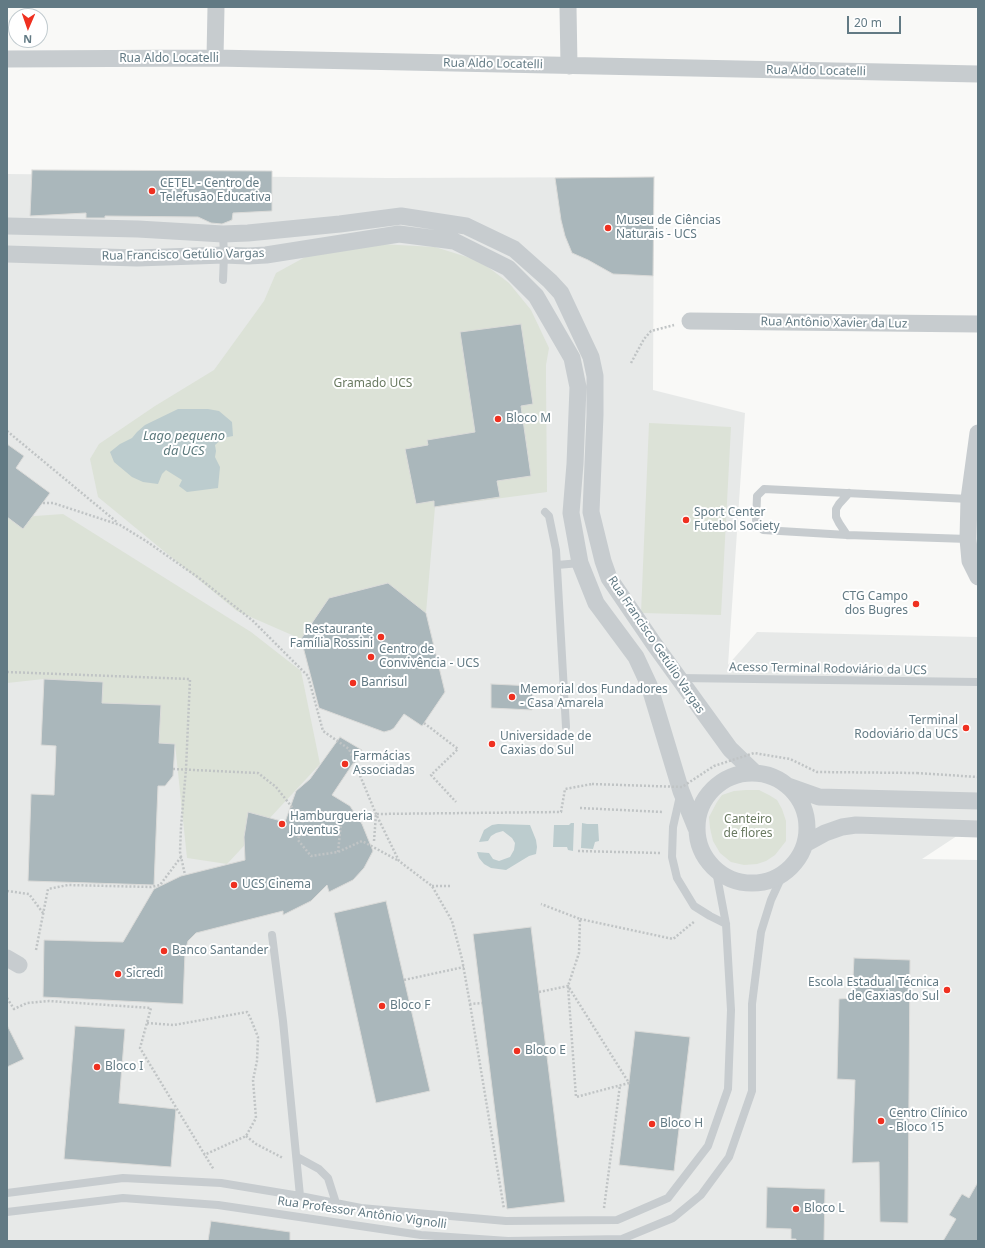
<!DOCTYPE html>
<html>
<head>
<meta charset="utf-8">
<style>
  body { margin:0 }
  #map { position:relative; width:985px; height:1248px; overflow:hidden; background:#f9f9f7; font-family:"Noto Sans",sans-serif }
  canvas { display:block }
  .frame { position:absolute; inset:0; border:8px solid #627a84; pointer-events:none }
  .north { position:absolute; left:8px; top:8px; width:40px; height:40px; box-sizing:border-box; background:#fff; border:1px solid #c0cace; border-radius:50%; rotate:182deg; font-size:11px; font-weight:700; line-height:16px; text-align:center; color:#627a84 }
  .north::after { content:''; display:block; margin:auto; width:14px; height:18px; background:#ef3020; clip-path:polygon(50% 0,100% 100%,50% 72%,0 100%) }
  .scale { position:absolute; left:847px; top:16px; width:54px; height:18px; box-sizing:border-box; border:2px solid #627a84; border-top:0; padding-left:5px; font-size:12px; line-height:14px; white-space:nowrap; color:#627a84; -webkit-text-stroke:3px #fff; paint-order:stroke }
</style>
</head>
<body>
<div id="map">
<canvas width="985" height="1248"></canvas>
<div class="frame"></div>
<div class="north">N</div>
<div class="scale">20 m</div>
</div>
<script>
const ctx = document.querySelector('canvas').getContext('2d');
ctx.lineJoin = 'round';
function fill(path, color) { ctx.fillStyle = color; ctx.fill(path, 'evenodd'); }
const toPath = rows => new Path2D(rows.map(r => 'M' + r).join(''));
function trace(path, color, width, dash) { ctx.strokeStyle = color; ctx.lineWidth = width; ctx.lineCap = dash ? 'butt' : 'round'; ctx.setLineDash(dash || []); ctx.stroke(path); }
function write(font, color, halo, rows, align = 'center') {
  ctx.font = font + ' "Noto Sans",sans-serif'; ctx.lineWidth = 4; ctx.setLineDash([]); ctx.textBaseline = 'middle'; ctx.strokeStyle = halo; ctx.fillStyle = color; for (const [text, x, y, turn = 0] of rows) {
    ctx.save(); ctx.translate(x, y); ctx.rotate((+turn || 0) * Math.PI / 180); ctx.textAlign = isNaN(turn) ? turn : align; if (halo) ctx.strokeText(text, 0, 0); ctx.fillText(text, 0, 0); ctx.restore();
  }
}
fill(toPath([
  [7,174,388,178,654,177,653,390,745,413,728,665,757,632,978,637,978,822,922,859,978,860,978,1241,7,1241]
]), '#e7e9e8');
fill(toPath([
  [380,244,435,247,480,261,509,283,531,310,549,348,546,365,546,380,547,492,435,507,426,613,387,583,329,598,301,639,237,611,98,497,90,459,99,444,155,406,214,370,264,301,276,273,307,256],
  [649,423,731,427,721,615,641,613],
  [63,514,251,632,301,671,320,764,227,864,187,858,175,744,159,743,160,705,102,703,103,682,44,679,7,683,8,608,7,608,7,518],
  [746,790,759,790,769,795,777,800,782,809,786,821,786,841,775,855,766,861,757,864,744,865,731,862,720,853,713,841,710,828,709,817,717,802,722,795,734,791]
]), '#dce2d7');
fill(toPath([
  [178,409,208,409,219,411,232,422,233,436,223,438,215,445,216,451,215,457,220,467,218,488,187,492,179,486,182,480,166,470,162,474,158,484,143,482,132,477,114,462,110,452,120,444,132,438,137,432,145,425],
  [571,823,574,823,573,851,568,850,567,847,553,847,554,825,569,825],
  [582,823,587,824,598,824,599,841,595,842,593,849,581,848],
  [498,824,530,825,536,840,537,847,536,854,529,856,506,870,491,868,484,864,479,858,477,852,489,853,493,859,499,861,510,857,514,850,515,843,512,838,503,831,496,833,491,836,488,841,479,842,484,830,492,825]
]), '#bcccce');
const building = toPath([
  [32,170,272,171,272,211,233,213,232,220,222,224,211,223,198,217,105,216,105,218,86,218,86,213,30,216,32,170],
  [654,177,653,276,613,274,588,260,572,253,565,236,561,220,555,178,654,177],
  [521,324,533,404,521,406,531,476,497,481,500,497,434,507,434,501,416,504,405,449,428,445,427,440,475,432,460,332,521,324],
  [7,444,24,456,16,468,50,493,23,529,7,517,7,444],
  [388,583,426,613,445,692,422,726,404,714,394,728,391,730,384,732,319,708,301,639,329,598,388,583],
  [44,679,103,682,102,703,161,705,159,743,175,744,173,776,165,786,158,786,154,885,28,881,31,794,54,795,56,746,41,745,44,679],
  [491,684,533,686,532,710,491,708,491,684],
  [340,737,362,750,332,795,350,806,362,824,373,851,364,868,353,880,329,892,327,885,311,901,283,915,283,911,196,933,188,941,185,952,183,1004,43,997,44,940,123,942,154,889,181,876,245,860,244,837,248,812,285,822,296,791,310,779,340,737],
  [386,901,430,1091,376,1103,334,913,386,901],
  [531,927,565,1202,507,1209,473,934,531,927],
  [854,958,910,960,908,1223,880,1222,879,1162,852,1163,855,1080,837,1079,839,999,852,998,854,958],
  [7,1025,24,1059,7,1067,7,1025],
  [75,1026,125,1029,119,1103,176,1109,171,1167,64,1159,75,1026],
  [635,1031,690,1037,674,1171,619,1165,635,1031],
  [978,1182,978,1241,943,1241,956,1219,949,1215,962,1194,969,1198,978,1182],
  [767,1187,825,1189,824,1241,796,1241,796,1239,791,1239,791,1229,766,1228,767,1187],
  [211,1221,290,1232,290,1241,208,1241,211,1221]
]);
fill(building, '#aab7bb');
trace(building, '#dbdbd9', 1);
trace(toPath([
  [631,363,644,339,651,331,674,325],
  [7,431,118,523],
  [43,503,53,503,120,525,146,541,199,578,253,621,308,676,323,731,349,749,376,814,399,861,432,886,452,921,462,959,470,1004,482,1003],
  [7,672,190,679,186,769,181,827,180,852,185,875],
  [424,723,458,749,431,775,456,802],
  [173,769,258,773,276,787,303,821],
  [917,773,978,777],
  [580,808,663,812],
  [374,841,376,814,561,812,565,789,592,784],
  [578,851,660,853],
  [338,852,341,823,322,812,303,821,298,840,311,856,338,852,362,841,399,861],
  [432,886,450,886],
  [7,891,29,894,43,913],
  [580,919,673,939,695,921],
  [36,950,48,889,68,885,151,887,160,885,181,857],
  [404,980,464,967],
  [539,992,568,986,629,1083,576,1097,568,986,579,953,580,919,541,904],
  [7,998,14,1009,27,1003,49,1001,151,1008,140,1048,214,1170],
  [470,1004,504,1209],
  [147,1023,174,1025,247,1012,250,1017,258,1037,257,1061,253,1080,256,1118,246,1136,204,1155],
  [246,1136,256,1144,283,1158],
  [604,1208,620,1085]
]), '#c0c4c5', 2.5, [2, 2]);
trace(toPath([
  [223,234,224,255,223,280],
  [545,512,549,516,556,550,566,727],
  [847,535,839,523,836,517,836,509,839,504,849,493],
  [968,539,847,535,763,530,756,523,757,496,764,489,969,499],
  [557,565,580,563],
  [679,678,978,682],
  [680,796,673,827,672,857,677,878,694,906,710,916,726,924],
  [272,935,283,1021,300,1196],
  [297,1157,319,1169,328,1178,336,1203],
  [7,1193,123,1178,221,1183,300,1196,361,1208,506,1221,617,1220,668,1198,708,1146,728,1089,731,1010,726,924,716,871],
  [7,1212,123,1198,218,1205,421,1235,508,1241,622,1239,673,1218,701,1195,729,1157,752,1091,752,1004,761,932,771,900,783,874]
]), '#c7cccf', 8);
trace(toPath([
  [568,7,569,66],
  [215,58,216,7],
  [7,59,215,58,978,74],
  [7,226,138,229,223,234,248,233,340,224,401,216,466,226,514,249,550,281,561,293,591,357,595,376,595,415,591,512,603,561,609,578,654,644,730,749,755,773],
  [7,254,137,258,224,255,248,256,266,255,399,234,454,241,508,268,536,296,572,358,578,387,575,464,571,513,580,563,596,603,636,657,649,685,681,791,696,828],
  [690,321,978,324],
  [978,433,969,499,968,539,970,561,978,577],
  '697 828a55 55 0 1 1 110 0a55 55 0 1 1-110 0Z',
  [788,786,819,797,978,801],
  [805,844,825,833,842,827,856,825,978,829],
  [7,958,19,965]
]), '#c7cccf', 17);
trace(toPath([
  [592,784,682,787,714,766,754,753,790,759,817,772,917,773]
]), '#c0c4c5', 2.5, [2, 2]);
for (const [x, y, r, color] of [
  [152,191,4,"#ef3020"],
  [608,228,4,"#ef3020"],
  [498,419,4,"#ef3020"],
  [686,520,4,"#ef3020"],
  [916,604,4,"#ef3020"],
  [381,637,4,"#ef3020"],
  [371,657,4,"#ef3020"],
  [353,683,4,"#ef3020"],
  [512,697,4,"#ef3020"],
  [966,728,4,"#ef3020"],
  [492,744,4,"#ef3020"],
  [345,764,4,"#ef3020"],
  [282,824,4,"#ef3020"],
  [234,885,4,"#ef3020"],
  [164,951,4,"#ef3020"],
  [118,974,4,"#ef3020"],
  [947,990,4,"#ef3020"],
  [382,1006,4,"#ef3020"],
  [517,1051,4,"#ef3020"],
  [97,1067,4,"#ef3020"],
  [881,1121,4,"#ef3020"],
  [652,1124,4,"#ef3020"],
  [796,1209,4,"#ef3020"]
]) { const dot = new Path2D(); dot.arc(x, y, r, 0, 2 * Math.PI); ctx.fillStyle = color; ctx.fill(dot); trace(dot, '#fff', 1.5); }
write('12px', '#627a84', '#fff', [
  ["Rua Aldo Locatelli",169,59],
  ["Rua Aldo Locatelli",493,64,1],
  ["Rua Aldo Locatelli",816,71,1],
  ["Rua Francisco Getúlio Vargas",183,255,-1],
  ["Rua Antônio Xavier da Luz",834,323,1],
  ["Rua Francisco Getúlio Vargas",656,645,56],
  ["Acesso Terminal Rodoviário da UCS",828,669,1],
  ["Rua Professor Antônio Vignolli",362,1213,8]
]);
write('12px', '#627a84', '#fff', [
  ["CETEL - Centro de",160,184],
  ["Telefusão Educativa",160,198],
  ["Museu de Ciências",616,221],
  ["Naturais - UCS",616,235],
  ["Bloco M",506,419],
  ["Sport Center",694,513],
  ["Futebol Society",694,527],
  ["CTG Campo",908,597,"right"],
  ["dos Bugres",908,611,"right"],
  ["Restaurante",373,630,"right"],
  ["Família Rossini",373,644,"right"],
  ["Centro de",379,650],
  ["Convivência - UCS",379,664],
  ["Banrisul",361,683],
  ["Memorial dos Fundadores",520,690],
  ["- Casa Amarela",520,704],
  ["Terminal",958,721,"right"],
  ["Rodoviário da UCS",958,735,"right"],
  ["Universidade de",500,737],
  ["Caxias do Sul",500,751],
  ["Farmácias",353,757],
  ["Associadas",353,771],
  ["Hamburgueria",290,817],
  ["Juventus",290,831],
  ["UCS Cinema",242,885],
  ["Banco Santander",172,951],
  ["Sicredi",126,974],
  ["Escola Estadual Técnica",939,983,"right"],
  ["de Caxias do Sul",939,997,"right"],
  ["Bloco F",390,1006],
  ["Bloco E",525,1051],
  ["Bloco I",105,1067],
  ["Centro Clínico",889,1114],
  ["- Bloco 15",889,1128],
  ["Bloco H",660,1124],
  ["Bloco L",804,1209]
], 'left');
write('12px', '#6a7a61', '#fff', [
  ["Gramado UCS",373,384],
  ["Canteiro",748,820],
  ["de flores",748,834]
]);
write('italic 13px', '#5d7a7d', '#fff', [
  ["Lago pequeno",184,436],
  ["da UCS",184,451]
]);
</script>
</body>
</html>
